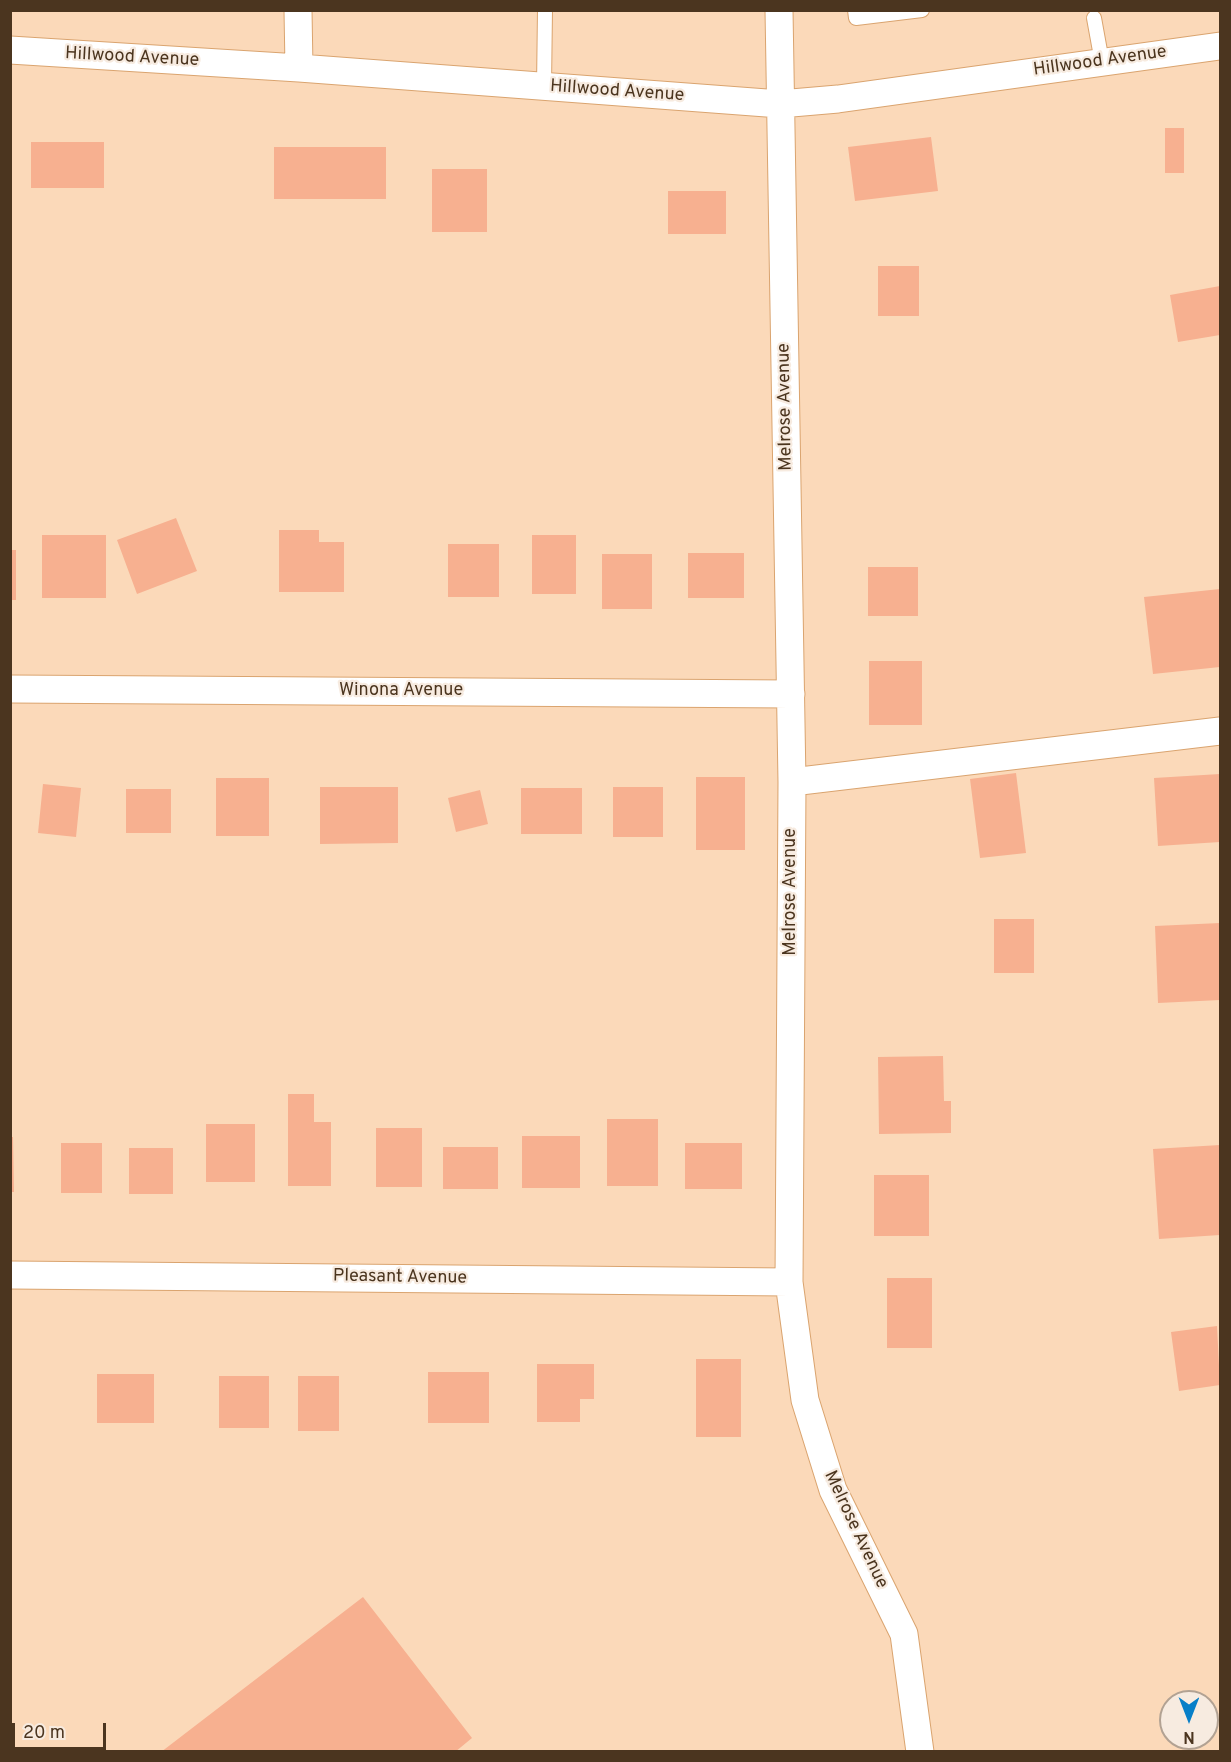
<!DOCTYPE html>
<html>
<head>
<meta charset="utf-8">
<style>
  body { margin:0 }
  #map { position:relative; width:1231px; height:1762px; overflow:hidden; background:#fbd9b9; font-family:Overpass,sans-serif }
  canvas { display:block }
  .frame { position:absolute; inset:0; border:12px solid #4b351f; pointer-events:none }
  .north { position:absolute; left:1159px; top:1690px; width:60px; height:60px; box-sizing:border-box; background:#f7ebe0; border:2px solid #b2a293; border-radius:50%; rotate:180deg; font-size:16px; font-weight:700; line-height:24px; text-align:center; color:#4b351f }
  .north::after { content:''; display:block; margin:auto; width:21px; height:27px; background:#077fc8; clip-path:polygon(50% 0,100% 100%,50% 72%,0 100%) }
  .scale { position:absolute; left:12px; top:1723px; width:94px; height:27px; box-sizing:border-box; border:3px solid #4b351f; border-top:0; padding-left:8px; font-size:18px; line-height:21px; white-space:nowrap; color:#4b351f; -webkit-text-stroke:4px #f7ebe0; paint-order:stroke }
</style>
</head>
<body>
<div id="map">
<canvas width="1231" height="1762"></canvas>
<div class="frame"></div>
<div class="north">N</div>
<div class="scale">20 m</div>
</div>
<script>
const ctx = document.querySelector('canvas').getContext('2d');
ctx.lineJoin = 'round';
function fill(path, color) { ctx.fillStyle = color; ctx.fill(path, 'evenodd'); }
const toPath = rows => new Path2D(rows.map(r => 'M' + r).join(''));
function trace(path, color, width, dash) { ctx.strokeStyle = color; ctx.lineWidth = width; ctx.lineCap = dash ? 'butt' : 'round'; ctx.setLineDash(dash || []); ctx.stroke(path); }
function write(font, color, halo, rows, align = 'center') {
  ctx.font = font + ' Overpass,sans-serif'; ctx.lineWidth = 4.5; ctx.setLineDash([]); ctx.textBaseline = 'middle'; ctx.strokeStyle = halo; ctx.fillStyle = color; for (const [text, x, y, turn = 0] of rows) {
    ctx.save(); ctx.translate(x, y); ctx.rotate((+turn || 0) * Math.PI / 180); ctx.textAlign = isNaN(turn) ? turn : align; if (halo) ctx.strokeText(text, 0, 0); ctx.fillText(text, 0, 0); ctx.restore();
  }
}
fill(toPath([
  [1165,128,1184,128,1184,173,1165,173],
  [931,137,938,191,855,201,848,147],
  [31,142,104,142,104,188,31,188],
  [274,147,386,147,386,199,274,199],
  [432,169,487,169,487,232,432,232],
  [668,191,726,191,726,234,668,234],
  [878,266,919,266,919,316,878,316],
  [1220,286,1220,335,1178,342,1170,295],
  [176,518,197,571,137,594,117,540],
  [279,530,319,530,319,542,344,542,344,592,279,592],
  [42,535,106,535,106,598,42,598],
  [532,535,576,535,576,594,532,594],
  [448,544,499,544,499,597,448,597],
  [10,550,16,550,16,600,10,600],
  [688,553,744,553,744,598,688,598],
  [602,554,652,554,652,609,602,609],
  [868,567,918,567,918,616,868,616],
  [1220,589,1220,667,1153,674,1144,597],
  [869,661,922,661,922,725,869,725],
  [1016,773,1026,853,980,858,970,779],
  [1220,774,1220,842,1158,846,1154,778],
  [696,777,745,777,745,850,696,850],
  [216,778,269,778,269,836,216,836],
  [43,784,81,788,76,837,38,833],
  [320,787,398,787,398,843,320,844],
  [613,787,663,787,663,837,613,837],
  [521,788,582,788,582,834,521,834],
  [126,789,171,789,171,833,126,833],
  [480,790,488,824,456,832,448,798],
  [994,919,1034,919,1034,973,994,973],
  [1220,923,1220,1000,1158,1003,1155,926],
  [943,1056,944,1101,951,1101,951,1133,879,1134,878,1057],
  [288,1094,314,1094,314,1122,331,1122,331,1186,288,1186],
  [607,1119,658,1119,658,1186,607,1186],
  [206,1124,255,1124,255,1182,206,1182],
  [376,1128,422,1128,422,1187,376,1187],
  [522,1136,580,1136,580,1188,522,1188],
  [10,1137,13,1137,14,1192,10,1192],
  [61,1143,102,1143,102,1193,61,1193],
  [685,1143,742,1143,742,1189,685,1189],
  [1220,1145,1220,1235,1159,1239,1153,1149],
  [443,1147,498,1147,498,1189,443,1189],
  [129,1148,173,1148,173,1194,129,1194],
  [874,1175,929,1175,929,1236,874,1236],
  [887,1278,932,1278,932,1348,887,1348],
  [1217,1326,1220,1385,1179,1391,1171,1332],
  [696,1359,741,1359,741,1437,696,1437],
  [537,1364,594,1364,594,1399,580,1399,580,1422,537,1422],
  [428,1372,489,1372,489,1423,428,1423],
  [97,1374,154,1374,154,1423,97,1423],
  [219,1376,269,1376,269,1428,219,1428],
  [298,1376,339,1376,339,1431,298,1431],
  [363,1597,472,1738,455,1752,161,1752]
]), '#f7b090');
const lane = toPath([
  [855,10,856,18,922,10],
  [1094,18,1102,62],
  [544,86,545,10]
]);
const street = toPath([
  [298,10,299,68],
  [779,10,792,782,789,1282,805,1400,833,1490,904,1634,920,1752],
  [10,50,299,68,780,104,838,99,1220,46],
  [10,689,791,694],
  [792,782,1220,731],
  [10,1275,789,1282]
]);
trace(lane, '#daa46f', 16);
trace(street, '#daa46f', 29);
trace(lane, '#fff', 14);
trace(street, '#fff', 27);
write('18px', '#4b351f', '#f7ebe0', [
  ["Hillwood Avenue",132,58,3],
  ["Hillwood Avenue",1100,62,-8],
  ["Hillwood Avenue",617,92,4],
  ["Melrose Avenue",786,407,-91],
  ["Winona Avenue",401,691],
  ["Melrose Avenue",791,892,-90],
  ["Pleasant Avenue",400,1278,1],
  ["Melrose Avenue",855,1530,65]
]);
</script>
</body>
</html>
